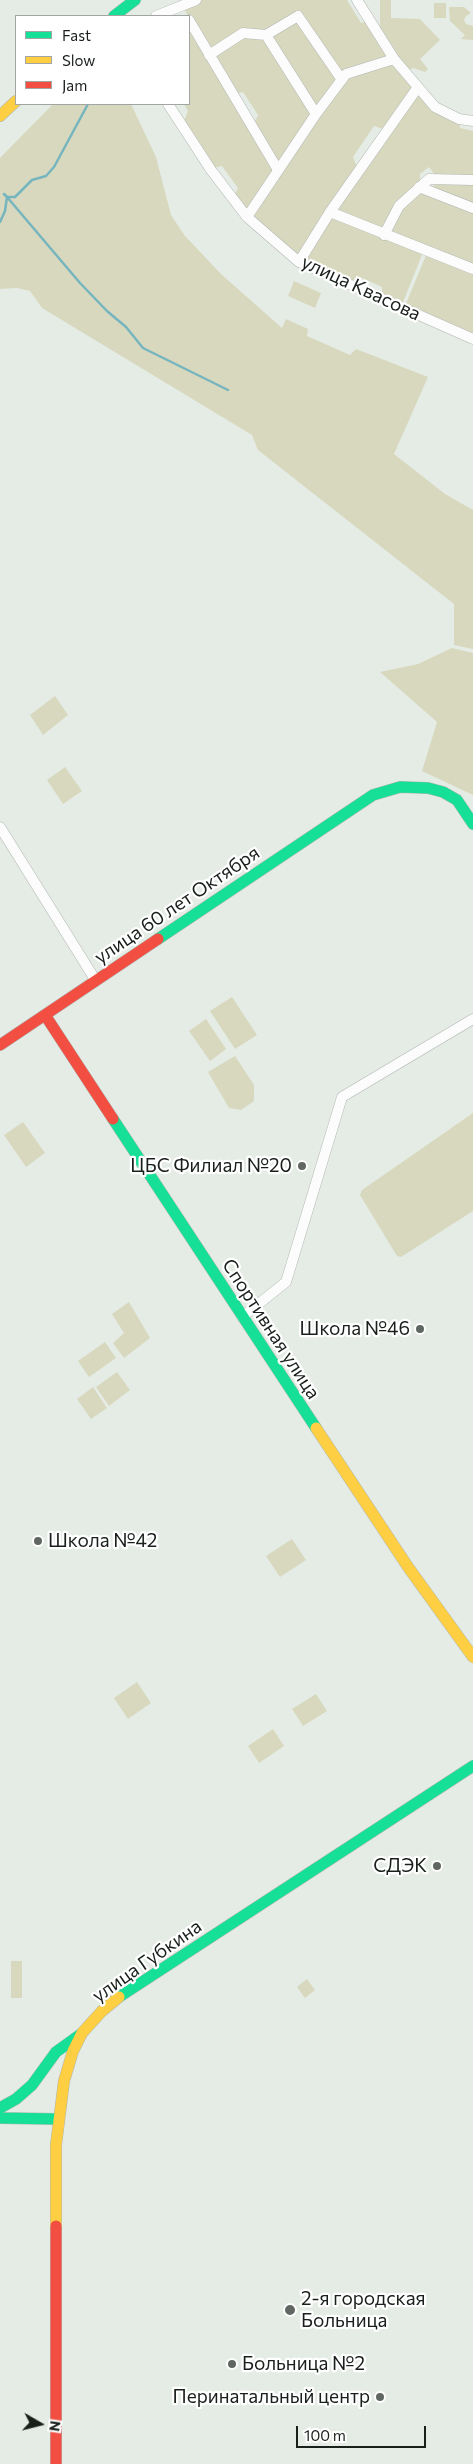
<!DOCTYPE html>
<html>
<head>
<meta charset="utf-8">
<style>
  body { margin:0 }
  #map { position:relative; width:473px; height:2464px; overflow:hidden; background:#e4ece5; font-family:Commissioner,sans-serif }
  canvas { display:block }
  .legend { position:absolute; left:15px; top:15px; width:175px; height:90px; box-sizing:border-box; background:#fff; border:1px solid #a3a5a4; margin:0; padding:6px 9px; list-style:none; font-size:15px; color:#191f1b }
  .legend li { display:flex; align-items:center; gap:10px; height:25px }
  .legend b { width:25px; border:1px solid #a3a5a4 }
  .north { position:absolute; left:15px; top:2399px; width:50px; height:50px; -webkit-text-stroke:4px #fff; paint-order:stroke; rotate:98deg; font-size:14px; font-weight:700; line-height:20px; text-align:center; color:#191f1b }
  .north::after { content:''; display:block; margin:auto; width:18px; height:22px; background:#191f1b; clip-path:polygon(50% 0,100% 100%,50% 72%,0 100%) }
  .scale { position:absolute; left:296px; top:2426px; width:130px; height:22px; box-sizing:border-box; border:2px solid #191f1b; border-top:0; padding-left:6px; font-size:15px; line-height:18px; white-space:nowrap; color:#191f1b; -webkit-text-stroke:4px #fff; paint-order:stroke }
</style>
</head>
<body>
<div id="map">
<canvas width="473" height="2464"></canvas>
<ul class="legend">
<li><b style="height:6px;background:#16e098"></b>Fast</li>
<li><b style="height:6px;background:#ffcf43"></b>Slow</li>
<li><b style="height:6px;background:#f24e42"></b>Jam</li>
</ul>
<div class="north">N</div>
<div class="scale">100 m</div>
</div>
<script>
const ctx = document.querySelector('canvas').getContext('2d');
ctx.lineJoin = 'round';
function fill(path, color) { ctx.fillStyle = color; ctx.fill(path, 'evenodd'); }
const toPath = rows => new Path2D(rows.map(r => 'M' + r).join(''));
function trace(path, color, width, dash) { ctx.strokeStyle = color; ctx.lineWidth = width; ctx.lineCap = dash ? 'butt' : 'round'; ctx.setLineDash(dash || []); ctx.stroke(path); }
function write(font, color, halo, rows, align = 'center') {
  ctx.font = font + ' Commissioner,sans-serif'; ctx.lineWidth = 4.5; ctx.setLineDash([]); ctx.textBaseline = 'middle'; ctx.strokeStyle = halo; ctx.fillStyle = color; for (const [text, x, y, turn = 0] of rows) {
    ctx.save(); ctx.translate(x, y); ctx.rotate((+turn || 0) * Math.PI / 180); ctx.textAlign = isNaN(turn) ? turn : align; if (halo) ctx.strokeText(text, 0, 0); ctx.fillText(text, 0, 0); ctx.restore();
  }
}
fill(toPath([
  [201,0,347,0,361,23,368,21,392,58,340,75,298,14,266,34,256,32,209,53,183,7],
  [380,0,391,0,391,18,420,19,440,40,420,59,428,69,425,72,413,68,408,71,380,32],
  [434,3,446,3,446,18,434,18],
  [449,7,464,7,471,13,466,16,464,20,466,24,473,26,473,40,461,39,465,35,450,21],
  [297,21,337,81,317,107,272,36],
  [189,23,277,170,247,215,233,197,238,188,222,166,212,168,183,124,188,111,184,104,189,104],
  [243,35,265,37,314,113,278,168,253,125,258,115,243,92,234,94,211,55],
  [394,61,416,87,386,130,374,126,353,157,358,169,298,258,251,217,347,76],
  [417,89,459,121,460,128,473,131,473,178,437,178,429,167,420,174,420,184,384,233,333,212],
  [53,104,131,104,156,157,171,215,185,236,221,274,282,328,286,319,308,329,307,336,350,355,356,349,428,377,394,454,445,494,473,510,473,649,454,645,454,604,258,450,252,435,42,308,30,291,17,288,0,289,0,158],
  [434,183,473,183,473,204,433,189],
  [420,189,473,211,473,267,386,233,400,206],
  [331,214,423,252,402,305,382,296,382,287,360,277,354,284,302,261],
  [427,253,473,271,473,336,405,306],
  [294,281,321,293,315,308,288,296],
  [452,648,473,653,473,795,422,771,437,722,380,672,418,664],
  [55,696,68,715,43,735,30,715],
  [65,767,82,791,63,804,47,780],
  [232,997,257,1035,235,1049,210,1011],
  [206,1019,226,1049,210,1061,189,1031],
  [235,1056,254,1085,254,1101,241,1110,229,1108,208,1072],
  [473,1113,473,1211,401,1257,397,1256,360,1195,362,1190],
  [23,1122,45,1153,26,1167,4,1135],
  [129,1302,150,1338,124,1358,113,1343,124,1333,112,1314],
  [105,1342,116,1358,89,1377,78,1361],
  [117,1372,130,1390,109,1406,96,1387],
  [93,1387,107,1408,91,1419,77,1399],
  [292,1539,306,1560,280,1577,266,1556],
  [137,1682,151,1703,128,1719,114,1698],
  [316,1694,327,1711,303,1726,292,1709],
  [273,1729,284,1746,259,1763,248,1746],
  [11,1961,22,1961,22,1998,11,1998],
  [307,1979,315,1990,305,1998,297,1987]
]), '#d8d8be');
trace(toPath([
  [7,197,80,283,107,311,126,327,143,348,228,390],
  [7,197,15,197,32,180,46,176,54,167,88,104],
  [0,222,5,211,7,197,4,194]
]), '#77b5be', 2.5);
const street = toPath([
  [357,0,394,59,435,107,459,119,473,121],
  [156,16,196,0],
  [189,20,278,170],
  [266,35,316,114],
  [209,55,243,33,266,35,298,16,342,80],
  [168,104,211,170,247,217,299,262,473,339],
  [419,187,473,208],
  [330,212,473,269],
  [247,217,316,114,346,74,394,59],
  [384,235,399,206,429,179,473,180],
  [299,262,330,212,418,87],
  [0,827,96,981],
  [242,1317,286,1282,342,1097,473,1019]
]);
const fast = toPath([
  [114,16,135,0],
  [158,939,373,795,400,787,428,788,443,792,457,800,473,824],
  [113,1119,316,1428],
  [119,1997,473,1766],
  [0,2108,16,2099,32,2085,56,2052,81,2034],
  [0,2118,58,2119]
]);
const slow = toPath([
  [0,116,16,101],
  [316,1428,408,1567,473,1657],
  [56,2226,56,2145,64,2081,73,2051,82,2033,102,2011,119,1997]
]);
const jam = toPath([
  [45,1015,113,1119],
  [0,1045,158,939],
  [56,2226,56,2464]
]);
trace(street, '#b0b6b1', 11);
trace(fast, '#b0b6b1', 12);
trace(slow, '#b0b6b1', 12);
trace(jam, '#b0b6b1', 12);
trace(street, '#fbfcfb', 10);
trace(fast, '#16e098', 11);
trace(slow, '#ffcf43', 11);
trace(jam, '#f24e42', 11);
for (const [x, y, r, color] of [
  [302,1166,5,"#606762"],
  [420,1329,5,"#606762"],
  [38,1541,5,"#606762"],
  [437,1866,5,"#606762"],
  [290,2310,6,"#606762"],
  [232,2364,5,"#606762"],
  [380,2397,5,"#606762"]
]) { const dot = new Path2D(); dot.arc(x, y, r, 0, 2 * Math.PI); ctx.fillStyle = color; ctx.fill(dot); trace(dot, '#fff', 2); }
write('19px', '#191f1b', '#fff', [
  ["улица Квасова",361,288,25],
  ["улица 60 лет Октября",177,905,-34],
  ["Спортивная улица",271,1329,57],
  ["улица Губкина",147,1961,-35]
]);
write('19px', '#191f1b', '#fff', [
  ["ЦБС Филиал №20",292,1166],
  ["Школа №46",410,1329],
  ["Школа №42",48,1541,"left"],
  ["СДЭК",427,1866],
  ["2-я городская",301,2299,"left"],
  ["Больница",301,2321,"left"],
  ["Больница №2",242,2364,"left"],
  ["Перинатальный центр",370,2397]
], 'right');
</script>
</body>
</html>
